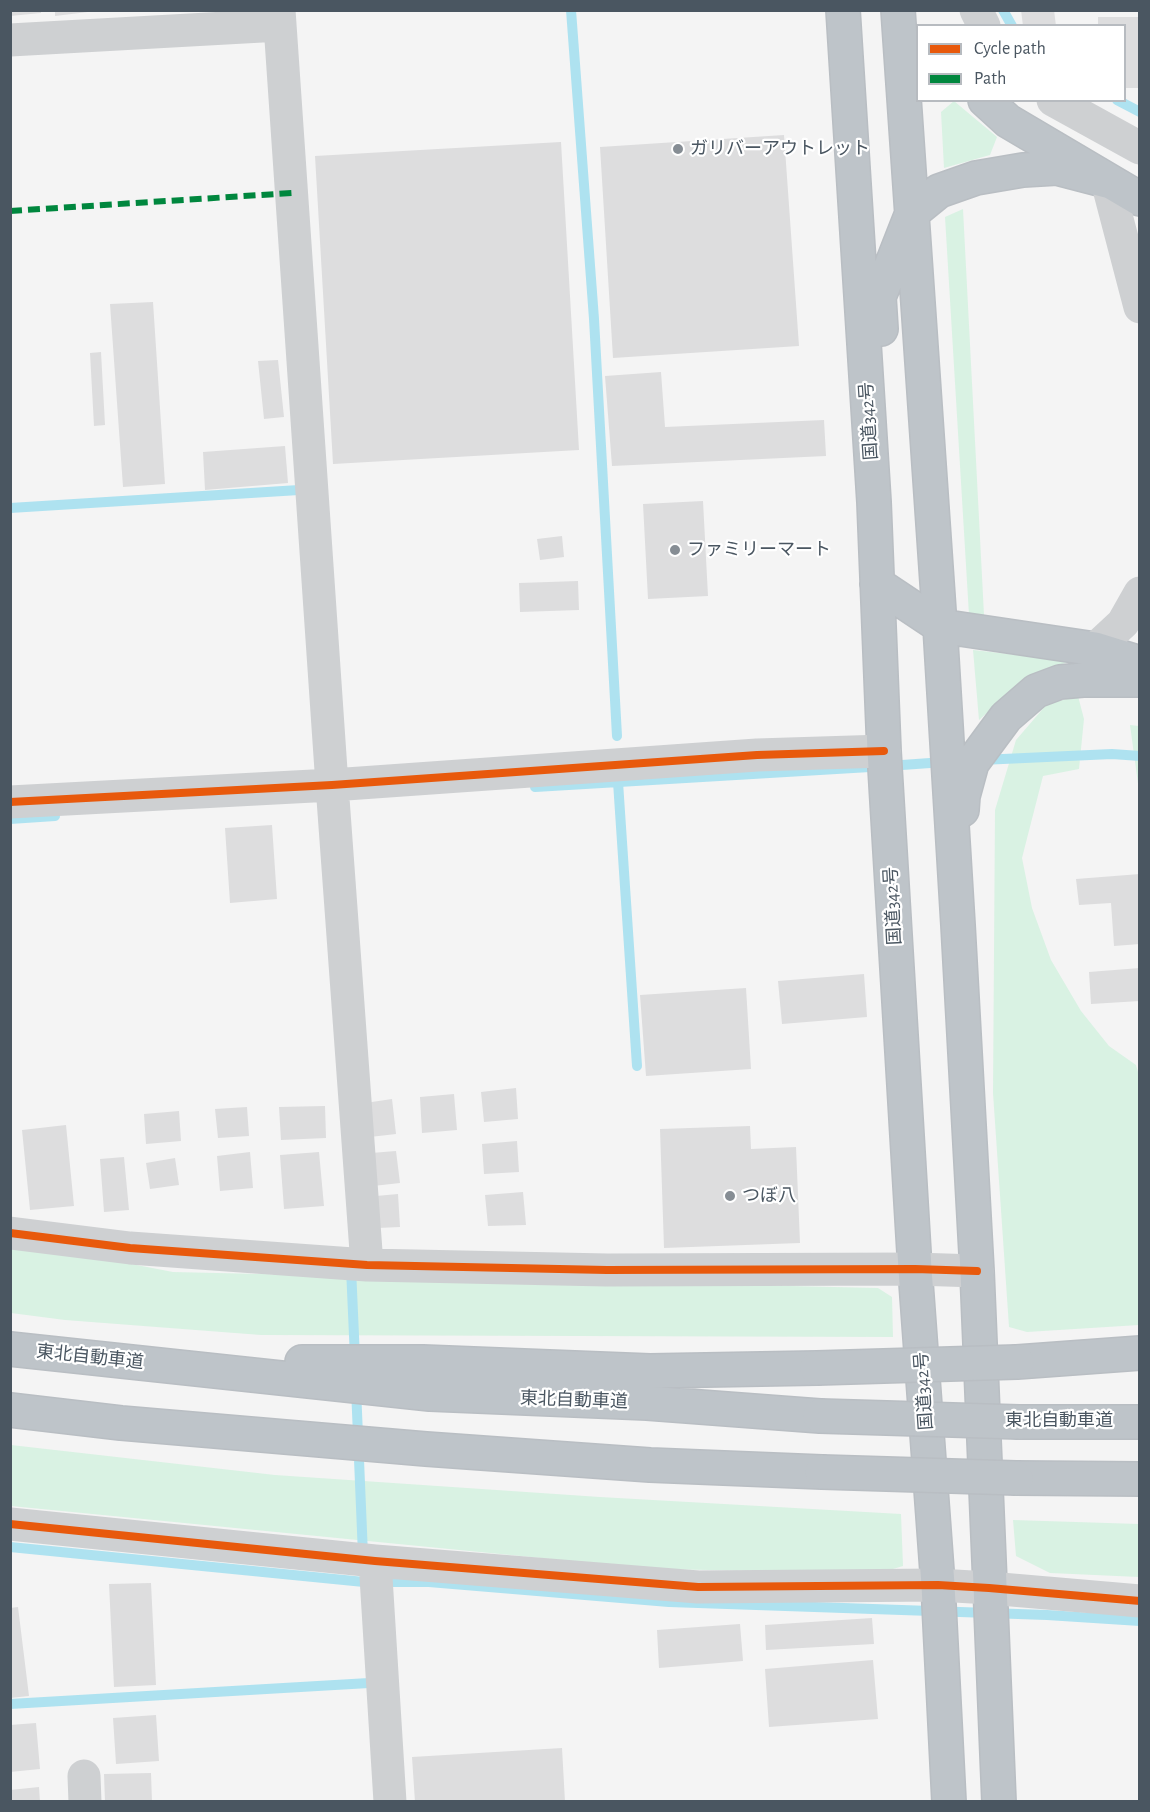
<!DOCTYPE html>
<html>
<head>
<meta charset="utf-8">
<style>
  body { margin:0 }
  #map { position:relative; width:1150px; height:1812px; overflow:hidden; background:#f4f4f4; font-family:"Alegreya Sans",sans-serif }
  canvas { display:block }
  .frame { position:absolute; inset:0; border:12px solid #4a5661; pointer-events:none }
  .legend { position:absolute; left:916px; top:24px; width:210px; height:78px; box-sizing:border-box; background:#fff; border:2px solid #b7bbc0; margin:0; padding:8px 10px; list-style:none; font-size:18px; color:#4a5661 }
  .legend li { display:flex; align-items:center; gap:12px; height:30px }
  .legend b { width:30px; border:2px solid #b7bbc0 }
</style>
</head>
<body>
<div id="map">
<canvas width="1150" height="1812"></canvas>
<div class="frame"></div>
<ul class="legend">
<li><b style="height:8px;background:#e8590c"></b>Cycle path</li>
<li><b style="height:8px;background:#00873e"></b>Path</li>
</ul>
</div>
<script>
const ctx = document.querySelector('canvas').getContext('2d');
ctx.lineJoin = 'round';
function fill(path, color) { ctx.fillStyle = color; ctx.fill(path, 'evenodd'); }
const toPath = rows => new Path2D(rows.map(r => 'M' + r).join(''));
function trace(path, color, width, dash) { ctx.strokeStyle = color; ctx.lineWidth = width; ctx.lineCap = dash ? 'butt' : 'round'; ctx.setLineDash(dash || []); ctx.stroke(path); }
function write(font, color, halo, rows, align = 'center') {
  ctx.font = font + ' "Alegreya Sans","Noto Sans JP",sans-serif'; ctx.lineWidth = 4.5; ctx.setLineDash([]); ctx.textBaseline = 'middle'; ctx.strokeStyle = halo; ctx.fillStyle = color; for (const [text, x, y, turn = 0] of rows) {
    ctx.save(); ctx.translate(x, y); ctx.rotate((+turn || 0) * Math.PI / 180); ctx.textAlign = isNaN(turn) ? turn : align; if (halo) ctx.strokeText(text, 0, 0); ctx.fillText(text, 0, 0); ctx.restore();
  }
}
fill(toPath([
  [954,101,997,137,990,155,944,168,941,112],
  [963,209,984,615,969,615,945,217],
  [973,650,1071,661,1028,676,979,720],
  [1078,696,1084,719,1079,769,1043,776,1022,858,1032,908,1051,960,1081,1011,1109,1046,1136,1065,1140,1079,1139,1325,1027,1332,1009,1327,993,1093,995,810,1016,740,1047,704],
  [1130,725,1139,726,1139,791],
  [11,1244,43,1247,173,1272,878,1288,892,1297,893,1337,261,1335,65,1320,11,1313],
  [11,1445,275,1475,600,1497,901,1514,903,1566,880,1573,653,1569,11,1506],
  [1013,1520,1139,1524,1139,1577,1050,1573,1016,1556]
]), '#d9f2e3');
trace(toPath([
  [571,10,594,319,617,736],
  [1003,10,1012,26],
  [1117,100,1140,112],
  [10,508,299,490],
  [981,760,1112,754,1140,756],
  [888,766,944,762],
  [618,782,637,1066],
  [535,787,870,767],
  [10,819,55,816],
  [351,1268,355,1358],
  [356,1388,363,1555],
  [10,1547,364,1582,429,1582,669,1602,1047,1615,1140,1621],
  [10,1704,369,1683]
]), '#aee2f0', 10);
fill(toPath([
  [10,10,41,10,41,13,10,16],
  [55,10,88,10,88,12,55,16],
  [1021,10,1054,10,1056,26,1023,26],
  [1098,17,1138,17,1138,88,1124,88,1124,26,1098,26],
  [784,135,799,346,613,358,600,147],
  [561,142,579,450,333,464,315,156],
  [153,302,165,484,123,487,110,304],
  [101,352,105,425,94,426,90,353],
  [278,360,284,417,264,419,258,361],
  [661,372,665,427,824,420,826,456,612,466,605,376],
  [285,446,288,483,205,490,203,452],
  [703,501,708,596,648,599,643,504],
  [562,536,564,557,540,560,537,539],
  [578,581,579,610,520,612,519,583],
  [272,825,277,899,230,903,225,828],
  [1140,874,1140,944,1114,946,1111,903,1079,905,1076,879],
  [1140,968,1140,1001,1091,1004,1089,972],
  [864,974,867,1017,782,1024,778,981],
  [746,988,751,1069,646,1076,640,995],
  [516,1088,518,1119,484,1122,481,1092],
  [454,1094,457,1130,422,1133,420,1097],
  [392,1099,396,1134,370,1137,365,1103],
  [325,1106,326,1138,281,1140,279,1107],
  [247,1107,249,1136,218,1138,215,1109],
  [179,1111,181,1141,146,1144,144,1114],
  [66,1125,74,1206,30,1210,22,1130],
  [750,1126,751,1149,796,1147,800,1243,664,1248,660,1129],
  [517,1141,519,1172,484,1174,482,1144],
  [396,1151,400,1183,373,1186,371,1153],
  [250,1152,253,1188,220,1191,217,1156],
  [319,1152,324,1206,284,1209,280,1155],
  [124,1157,129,1210,104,1212,100,1159],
  [175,1158,179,1185,150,1189,146,1163],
  [523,1192,526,1225,488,1226,485,1195],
  [398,1194,400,1227,378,1228,376,1196],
  [151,1583,156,1685,114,1687,109,1584],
  [18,1607,29,1696,10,1698,10,1608],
  [872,1618,874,1644,766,1650,765,1625],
  [740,1624,743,1661,659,1668,657,1630],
  [873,1660,878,1719,769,1727,765,1669],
  [156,1715,159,1761,116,1764,113,1718],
  [36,1723,40,1769,10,1772,10,1725],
  [562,1748,565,1802,415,1802,412,1757],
  [151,1773,152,1802,105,1802,104,1774],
  [39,1787,40,1802,10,1802,10,1790]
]), '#ddddde');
const highway = toPath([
  [843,10,874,502,884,751,915,1269,938,1585,949,1802],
  [898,10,940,626,958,925,977,1271,999,1802],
  [985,100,1008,121,1140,199],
  [881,329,879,297,912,213,939,191,976,178,1023,170,1057,168,1107,181],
  [877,584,940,626,1095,649,1140,663],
  [962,810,963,796,972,763,1006,717,1036,691,1060,682,1083,680,1140,680],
  [10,1349,430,1394,647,1403,820,1416],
  [302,1362,423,1362,650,1371,817,1368],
  [1017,1362,1140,1353],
  [10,1410,121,1423,426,1449,650,1465,822,1472],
  [1019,1422,1140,1422],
  [1016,1478,1140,1479]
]);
trace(highway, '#b9bec3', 36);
trace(toPath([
  [279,10,332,785,367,1265],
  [976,10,984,26],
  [10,40,280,25],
  [1053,100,1140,148],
  [1107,181,1140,307],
  [1095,649,1123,623,1140,593],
  [10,802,332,785,757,755,884,751],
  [10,1233,130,1248,367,1265,607,1270,915,1269,977,1271],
  [10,1524,375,1561,698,1587,938,1585,989,1588,1140,1601],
  [375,1561,390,1802],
  [84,1776,85,1802]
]), '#ced0d2', 33);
trace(highway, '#bec4c9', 33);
const highwayBridge = toPath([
  [817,1368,1017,1362],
  [820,1416,1019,1422],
  [822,1472,1016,1478]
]);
trace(highwayBridge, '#b9bec3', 36, []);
trace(highwayBridge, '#bec4c9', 33);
trace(toPath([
  [10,211,292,193]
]), '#00873e', 6, [12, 6]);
trace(toPath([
  [10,802,332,785,757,755,884,751],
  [10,1233,130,1248,367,1265,607,1270,915,1269,977,1271],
  [10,1524,375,1561,698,1587,938,1585,989,1588,1140,1601]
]), '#e8590c', 8);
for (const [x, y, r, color] of [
  [678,149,6,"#868d94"],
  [675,550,6,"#868d94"],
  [730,1196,6,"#868d94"]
]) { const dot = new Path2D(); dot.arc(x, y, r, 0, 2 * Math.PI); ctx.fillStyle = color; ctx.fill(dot); trace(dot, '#fff', 2); }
write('18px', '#4a5661', '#fff', [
  ["ガリバーアウトレット",690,149],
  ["ファミリーマート",687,550],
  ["つぼ八",742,1196]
], 'left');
write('18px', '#4a5661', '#fff', [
  ["国道342号",869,421,-94],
  ["国道342号",893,906,-93],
  ["東北自動車道",90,1357,6],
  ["国道342号",924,1391,-94],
  ["東北自動車道",574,1400,2],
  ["東北自動車道",1059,1421]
]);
</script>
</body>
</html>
